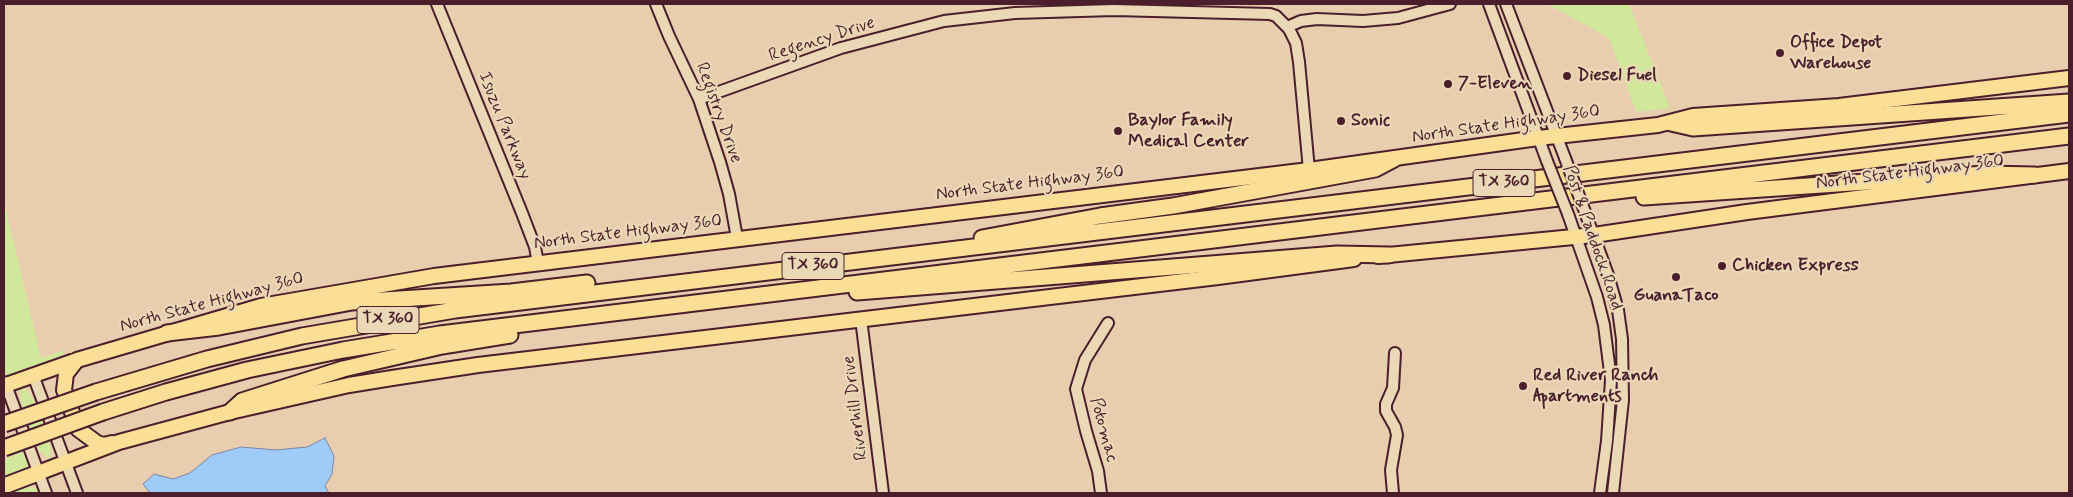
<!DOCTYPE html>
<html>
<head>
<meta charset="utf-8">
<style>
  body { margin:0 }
  #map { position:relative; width:2073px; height:497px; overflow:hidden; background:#e8ceaf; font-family:Mynerve,sans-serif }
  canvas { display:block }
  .frame { position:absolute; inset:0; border:5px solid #4a1f2b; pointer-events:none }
</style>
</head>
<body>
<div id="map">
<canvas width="2073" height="497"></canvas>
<div class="frame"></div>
</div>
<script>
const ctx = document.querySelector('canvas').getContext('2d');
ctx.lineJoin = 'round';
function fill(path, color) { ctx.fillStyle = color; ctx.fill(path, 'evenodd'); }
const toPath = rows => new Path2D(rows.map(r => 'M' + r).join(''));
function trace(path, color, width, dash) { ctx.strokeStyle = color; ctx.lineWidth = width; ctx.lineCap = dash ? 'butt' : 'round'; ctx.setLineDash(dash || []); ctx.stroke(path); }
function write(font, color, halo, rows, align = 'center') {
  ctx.font = font + ' Mynerve,sans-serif'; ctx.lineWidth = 4.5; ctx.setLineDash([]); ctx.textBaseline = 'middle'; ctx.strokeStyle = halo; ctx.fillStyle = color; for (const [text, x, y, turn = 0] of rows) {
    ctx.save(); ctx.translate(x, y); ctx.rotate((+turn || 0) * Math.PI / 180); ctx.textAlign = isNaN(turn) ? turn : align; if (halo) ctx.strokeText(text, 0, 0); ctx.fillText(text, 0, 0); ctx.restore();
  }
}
fill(toPath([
  [1547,4,1629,4,1670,108,1636,112,1609,38],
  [4,201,41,358,65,350,63,355,4,378],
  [22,386,31,394,49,440,51,450,49,459,39,450,22,404,20,396],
  [23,452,27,462,28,471,4,481,4,459],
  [31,484,31,487,37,489,38,488,40,493,6,493]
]), '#d0e79c');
const water = toPath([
  [325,438,334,456,332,474,325,486,329,493,150,493,143,484,154,474,173,479,190,473,212,455,241,447,276,450,307,447,325,438]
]);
fill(water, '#9fcbf9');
trace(water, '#7d86a7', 1);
const minor = toPath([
  [437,4,522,213,535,247,538,263],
  [656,4,669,36,699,99,720,162,729,194,737,238],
  [1489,4,1547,161],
  [1506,4,1565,158],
  [1287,27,1301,21,1317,19,1363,21,1398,18,1450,4],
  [699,99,841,48,944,21,1015,13,1114,10,1270,14,1276,16,1289,29,1296,43,1299,62,1309,170],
  [1585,212,1608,275,1618,310,1622,339,1623,400,1613,493],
  [1568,214,1597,297,1604,325,1611,380,1607,441,1600,493],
  [861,319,883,493],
  [33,375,77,493],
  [6,385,46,493],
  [1101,493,1098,471,1086,431,1076,389,1085,360,1108,323],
  [1393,493,1391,470,1397,435,1395,427,1386,411,1386,404,1393,388,1395,353]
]);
const major = toPath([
  [1378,256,1594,235,1747,212,2069,171],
  [77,360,66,374,64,390,78,429,97,443,103,445,112,443],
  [6,385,77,360,261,306,434,276,1309,170,1538,138,1658,125,1693,116,1839,106,2069,78],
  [38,473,119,442,230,412,349,385,392,378,478,365,1218,277,1354,259]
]);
const highway = toPath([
  [1671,123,1693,128,2069,102],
  [1644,197,1985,174,2035,175],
  [982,238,1100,216,1173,206,1375,169,1394,159],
  [857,292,1337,254,1389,255],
  [167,333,219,327,352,302,511,292,587,283],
  [4,385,6,385],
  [96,392,207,359,302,336,455,310,2069,114],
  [103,412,166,392,247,370,343,350,440,334,2069,136],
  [230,412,242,401,343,369,442,346,510,335],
  [4,486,38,473]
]);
trace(minor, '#4a1f2b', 14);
trace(major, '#4a1f2b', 18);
trace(highway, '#4a1f2b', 19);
trace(minor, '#ebd8b6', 10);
trace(major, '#fbdf96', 14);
trace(highway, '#fbdf96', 15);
const minorBridge = toPath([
  [1565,158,1585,212],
  [1547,161,1568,214]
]);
const highwayBridge = toPath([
  [4,424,96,392],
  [4,448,103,412]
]);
trace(minorBridge, '#4a1f2b', 14, []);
trace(highwayBridge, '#4a1f2b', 19, []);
trace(minorBridge, '#ebd8b6', 10);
trace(highwayBridge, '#fbdf96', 15);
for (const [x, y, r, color] of [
  [1780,53,5,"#4a1f2b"],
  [1567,76,5,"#4a1f2b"],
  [1448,84,5,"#4a1f2b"],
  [1341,121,5,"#4a1f2b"],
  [1118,131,5,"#4a1f2b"],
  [1722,266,5,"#4a1f2b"],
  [1676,277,5,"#4a1f2b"],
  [1523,386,5,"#4a1f2b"]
]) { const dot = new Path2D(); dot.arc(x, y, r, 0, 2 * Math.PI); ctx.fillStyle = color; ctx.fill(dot); trace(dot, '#ebd8b6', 2); }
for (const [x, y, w] of [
  [1504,183,62],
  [813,266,62],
  [388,320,62]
]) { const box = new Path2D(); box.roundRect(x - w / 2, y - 13.5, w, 27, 4); ctx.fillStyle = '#ebd8b6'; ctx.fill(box); trace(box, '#4a1f2b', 1); }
write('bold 16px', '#4a1f2b', null, [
  ["TX 360",1504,183],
  ["TX 360",813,266],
  ["TX 360",388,320]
]);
write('18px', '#4a1f2b', '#ebd8b6', [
  ["Regency Drive",822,40,-18],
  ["Registry Drive",718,113,70],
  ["North State Highway 360",1506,125,-8],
  ["Isuzu Parkway",504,126,68],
  ["North State Highway 360",1910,173,-7],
  ["North State Highway 360",1030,184,-7],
  ["North State Highway 360",628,233,-7],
  ["Post & Paddock Road",1592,238,71],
  ["North State Highway 360",212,303,-15],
  ["Riverhill Drive",856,408,-97],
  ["Potomac",1103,430,75]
]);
write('bold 18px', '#4a1f2b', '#ebd8b6', [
  ["Office Depot",1790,43],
  ["Warehouse",1790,64],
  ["Diesel Fuel",1577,76],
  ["7-Eleven",1458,84],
  ["Baylor Family",1128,121],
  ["Medical Center",1128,142],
  ["Sonic",1351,121],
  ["Chicken Express",1732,266],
  ["GuanaTaco",1676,296,"center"],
  ["Red River Ranch",1533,376],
  ["Apartments",1533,397]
], 'left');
</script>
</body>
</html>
